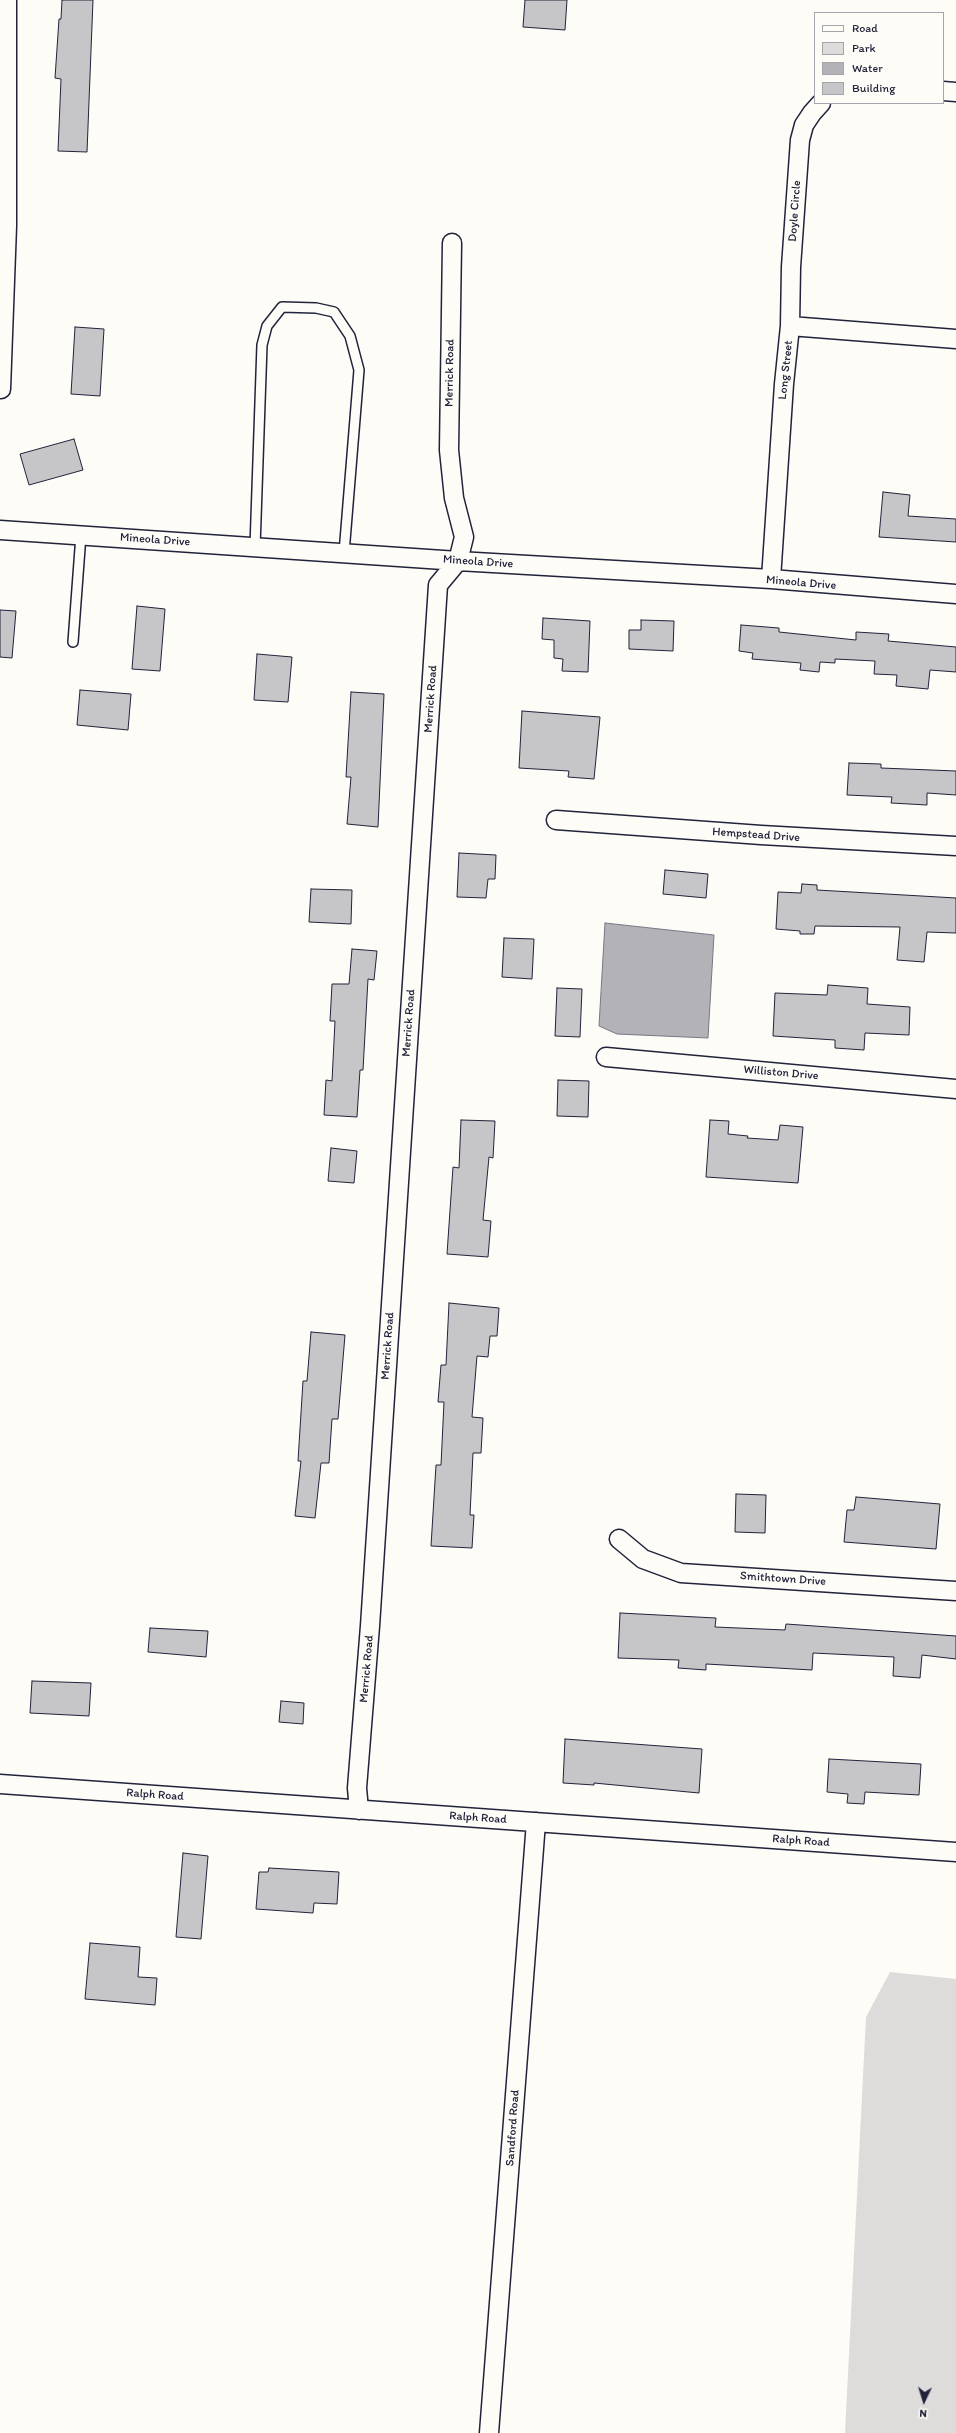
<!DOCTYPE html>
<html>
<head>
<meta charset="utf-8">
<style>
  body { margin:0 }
  #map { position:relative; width:956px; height:2433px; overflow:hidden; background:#fdfcf7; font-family:Itim,sans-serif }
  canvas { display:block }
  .legend { position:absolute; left:814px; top:12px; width:130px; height:92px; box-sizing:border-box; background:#fdfcf7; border:1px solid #a5a5ac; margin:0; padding:5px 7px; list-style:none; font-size:12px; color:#22223b }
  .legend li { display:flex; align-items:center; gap:8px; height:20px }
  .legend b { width:20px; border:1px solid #a5a5ac }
  .north { position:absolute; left:904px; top:2381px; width:40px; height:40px; -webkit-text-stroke:3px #fdfcf7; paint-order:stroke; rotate:184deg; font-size:11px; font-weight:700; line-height:16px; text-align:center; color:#22223b }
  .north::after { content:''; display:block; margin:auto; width:14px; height:18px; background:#22223b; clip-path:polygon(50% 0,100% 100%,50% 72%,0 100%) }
</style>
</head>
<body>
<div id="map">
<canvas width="956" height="2433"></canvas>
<ul class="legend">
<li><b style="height:5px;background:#fdfcf7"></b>Road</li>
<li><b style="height:11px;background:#dddcdb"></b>Park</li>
<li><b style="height:11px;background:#b2b2b7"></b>Water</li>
<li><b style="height:11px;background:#c6c6c8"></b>Building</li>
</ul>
<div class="north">N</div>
</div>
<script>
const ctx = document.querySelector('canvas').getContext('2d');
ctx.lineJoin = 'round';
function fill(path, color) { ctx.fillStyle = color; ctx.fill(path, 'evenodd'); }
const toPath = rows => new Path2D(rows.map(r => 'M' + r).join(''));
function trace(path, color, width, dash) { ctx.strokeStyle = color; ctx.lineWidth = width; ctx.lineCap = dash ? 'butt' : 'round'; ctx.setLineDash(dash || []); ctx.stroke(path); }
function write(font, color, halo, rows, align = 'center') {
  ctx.font = font + ' Itim,sans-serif'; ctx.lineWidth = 3; ctx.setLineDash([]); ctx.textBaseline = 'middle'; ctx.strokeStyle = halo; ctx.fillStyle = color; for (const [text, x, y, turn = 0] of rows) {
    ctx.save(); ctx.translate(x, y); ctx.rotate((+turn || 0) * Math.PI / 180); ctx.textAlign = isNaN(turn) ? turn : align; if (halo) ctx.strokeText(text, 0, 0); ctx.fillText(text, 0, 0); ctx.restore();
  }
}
fill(toPath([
  [890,1972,956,1979,956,2433,845,2433,866,2017]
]), '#dddcdb');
const water = toPath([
  [605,923,714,935,708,1038,617,1034,599,1026,605,923]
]);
fill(water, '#b2b2b7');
trace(water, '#787885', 1);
const building = toPath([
  [62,0,93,0,87,152,58,151,61,79,55,78,59,19,61,19,62,0],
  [525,0,567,0,565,30,523,27,525,0],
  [75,327,104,329,100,396,71,394,75,327],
  [74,439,83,470,29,485,20,454,74,439],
  [883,492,910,495,908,516,956,519,956,542,879,537,883,492],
  [137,606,165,609,160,671,132,669,137,606],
  [0,610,16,611,12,658,0,657,0,610],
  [543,618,590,621,588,672,562,671,563,659,554,658,554,640,542,639,543,618],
  [641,620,674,621,673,651,629,649,629,630,641,630,641,620],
  [741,625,779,628,779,632,856,640,856,632,889,634,888,641,956,647,956,672,930,670,928,689,896,686,897,675,874,674,875,661,835,659,835,663,820,662,819,672,800,670,801,663,752,659,753,653,739,651,741,625],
  [257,654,292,657,288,702,254,700,257,654],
  [80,690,131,694,128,730,77,725,80,690],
  [351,692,384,694,378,827,347,824,351,777,346,777,351,692],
  [522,711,600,717,594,779,568,777,569,771,519,768,522,711],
  [849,763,881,764,881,768,956,771,956,795,927,793,927,805,891,803,892,797,847,795,849,763],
  [459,853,496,855,495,879,488,879,486,898,457,897,459,853],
  [665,870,708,874,706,898,663,894,665,870],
  [802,884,817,885,817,890,956,898,956,933,927,932,924,962,897,960,900,927,815,926,814,934,800,934,800,931,776,929,778,892,801,893,802,884],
  [311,889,352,890,351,924,309,922,311,889],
  [504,938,534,939,532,979,502,977,504,938],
  [352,949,377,951,374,980,368,979,363,1070,360,1070,357,1117,324,1115,326,1080,332,1081,335,1021,330,1021,332,984,349,984,352,949],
  [828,985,868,988,867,1004,910,1007,909,1035,865,1033,864,1050,835,1048,835,1040,773,1036,775,993,827,995,828,985],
  [557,988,582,989,580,1037,555,1036,557,988],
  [558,1080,589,1081,588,1117,557,1116,558,1080],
  [461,1120,495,1121,493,1158,489,1157,483,1220,491,1221,488,1257,447,1254,453,1167,459,1168,461,1120],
  [710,1120,729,1121,728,1134,748,1136,747,1138,778,1140,780,1125,803,1127,798,1183,706,1177,710,1120],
  [331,1148,357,1151,354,1183,328,1181,331,1148],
  [449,1303,499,1308,497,1336,490,1336,488,1357,477,1356,472,1417,483,1418,481,1453,473,1453,470,1515,474,1515,472,1548,431,1546,436,1465,441,1465,444,1402,438,1402,441,1365,446,1365,449,1303],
  [311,1332,345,1335,338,1419,332,1419,329,1463,321,1463,315,1518,295,1516,301,1461,298,1461,303,1381,307,1381,311,1332],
  [736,1494,766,1495,765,1533,735,1532,736,1494],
  [856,1497,940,1504,936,1549,844,1542,847,1510,854,1510,856,1497],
  [620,1613,716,1618,715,1627,785,1630,786,1624,956,1636,956,1659,922,1655,920,1678,893,1676,894,1657,813,1653,812,1670,706,1664,706,1670,678,1668,679,1660,618,1658,620,1613],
  [150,1628,208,1631,206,1657,148,1652,150,1628],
  [32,1681,91,1683,89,1716,30,1713,32,1681],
  [281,1701,304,1703,303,1724,279,1722,281,1701],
  [565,1739,702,1749,699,1793,594,1783,594,1785,563,1783,565,1739],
  [829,1759,921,1764,919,1795,865,1792,864,1804,847,1803,848,1794,827,1792,829,1759],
  [183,1853,208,1856,201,1939,176,1937,183,1853],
  [269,1868,339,1872,337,1904,314,1903,313,1913,256,1909,259,1872,268,1872,269,1868],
  [90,1943,140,1947,138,1977,157,1978,155,2005,85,1999,90,1943]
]);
fill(building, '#c6c6c8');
trace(building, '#22223b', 1);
const lane = toPath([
  [255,547,262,345,267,326,282,307,316,308,334,312,350,336,359,370,344,553],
  [73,642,81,535]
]);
const street = toPath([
  [943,91,956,92],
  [790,326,956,339],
  [1,389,7,226,7,0],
  [0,530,458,561,771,579,956,594],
  [771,579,784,384,790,326,791,267,800,140,804,125,812,113,821,103],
  [556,820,761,835,956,846],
  [606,1057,956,1089],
  [619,1539,643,1559,681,1573,956,1591],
  [0,1784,956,1852],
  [359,1810,357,1788,370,1626,438,585,458,561,464,537,454,498,449,450,452,243],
  [489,2433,536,1822]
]);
trace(lane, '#22223b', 12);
trace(street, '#22223b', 21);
trace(lane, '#fdfcf7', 9);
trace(street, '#fdfcf7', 18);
write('12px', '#22223b', '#fdfcf7', [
  ["Doyle Circle",795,211,-86],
  ["Long Street",786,370,-84],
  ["Merrick Road",450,373,-89],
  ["Mineola Drive",155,540,4],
  ["Mineola Drive",478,562,4],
  ["Mineola Drive",801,583,5],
  ["Merrick Road",431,699,-86],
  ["Hempstead Drive",756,835,4],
  ["Merrick Road",409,1023,-86],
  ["Williston Drive",781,1073,5],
  ["Merrick Road",388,1346,-86],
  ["Smithtown Drive",783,1579,4],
  ["Merrick Road",367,1669,-85],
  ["Ralph Road",155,1795,4],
  ["Ralph Road",478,1818,4],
  ["Ralph Road",801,1841,4],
  ["Sandford Road",513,2128,-86]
]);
</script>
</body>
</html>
